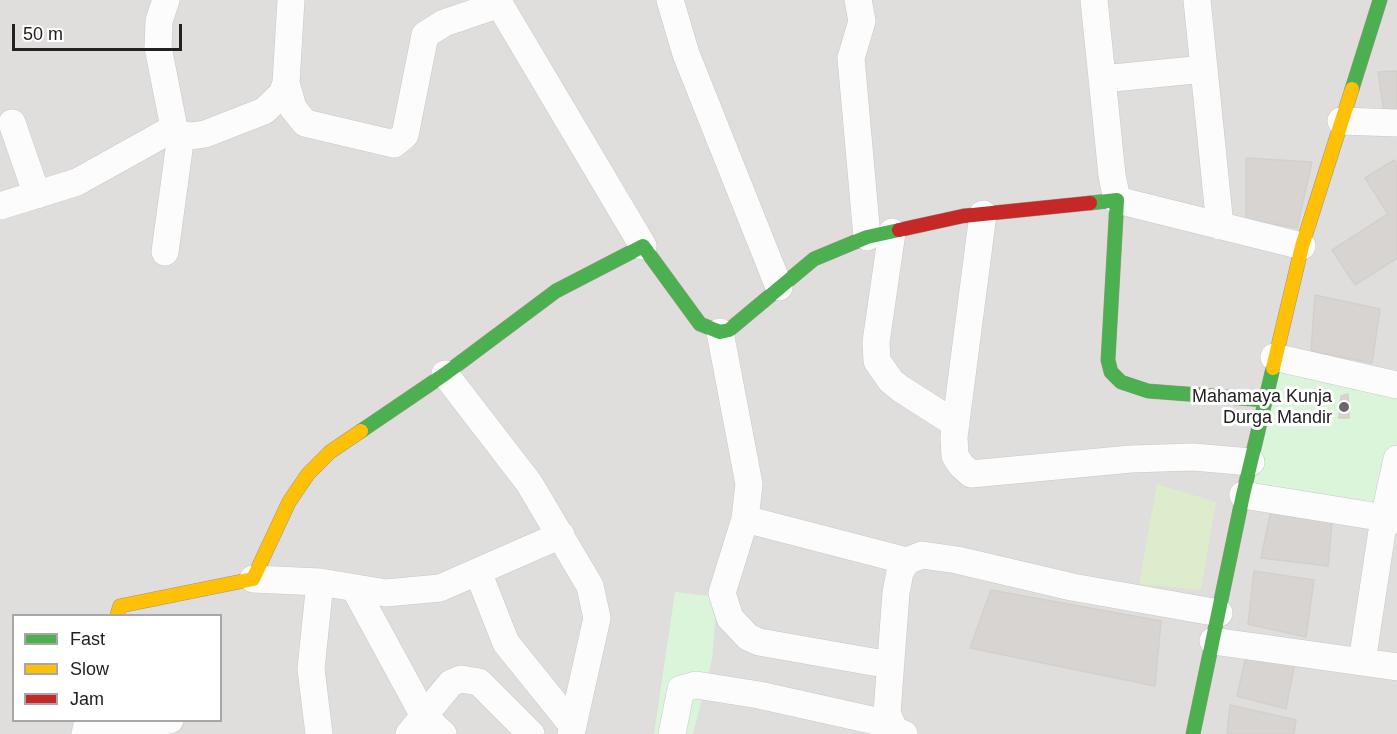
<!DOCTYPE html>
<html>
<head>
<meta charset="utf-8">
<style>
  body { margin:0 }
  #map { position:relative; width:1397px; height:734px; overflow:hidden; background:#f0eeeb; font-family:Arial,sans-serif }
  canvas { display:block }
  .legend { position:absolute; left:12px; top:614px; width:210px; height:108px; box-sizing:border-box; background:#fff; border:2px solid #a7a7a7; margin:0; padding:8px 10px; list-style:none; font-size:18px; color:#222 }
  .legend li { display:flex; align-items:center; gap:12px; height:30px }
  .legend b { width:30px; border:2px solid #a7a7a7 }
  .scale { position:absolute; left:12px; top:24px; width:170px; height:27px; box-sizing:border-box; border:3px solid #222; border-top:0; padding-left:8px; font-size:18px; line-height:21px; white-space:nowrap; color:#222; -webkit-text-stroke:4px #fff; paint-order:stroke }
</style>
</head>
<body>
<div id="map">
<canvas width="1397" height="734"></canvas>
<ul class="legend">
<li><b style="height:8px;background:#4caf50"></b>Fast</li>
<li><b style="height:8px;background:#ffc107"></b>Slow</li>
<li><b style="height:8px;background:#c62828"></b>Jam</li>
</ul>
<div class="scale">50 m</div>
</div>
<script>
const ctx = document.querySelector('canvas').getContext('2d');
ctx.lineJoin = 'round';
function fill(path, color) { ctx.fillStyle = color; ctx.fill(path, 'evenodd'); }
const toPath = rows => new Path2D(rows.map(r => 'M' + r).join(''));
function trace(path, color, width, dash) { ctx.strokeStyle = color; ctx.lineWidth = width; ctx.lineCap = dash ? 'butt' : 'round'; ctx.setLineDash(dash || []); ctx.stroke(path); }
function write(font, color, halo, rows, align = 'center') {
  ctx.font = font + ' Arial,sans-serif'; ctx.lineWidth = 6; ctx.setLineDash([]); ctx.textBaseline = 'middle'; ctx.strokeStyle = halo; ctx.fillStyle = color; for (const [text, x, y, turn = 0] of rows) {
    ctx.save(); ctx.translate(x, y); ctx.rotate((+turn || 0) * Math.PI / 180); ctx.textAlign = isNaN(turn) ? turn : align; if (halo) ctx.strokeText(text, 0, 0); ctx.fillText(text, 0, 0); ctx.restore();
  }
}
fill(toPath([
  [0,0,1397,0,1397,734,0,734],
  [14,616,220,616,220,720,14,720]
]), '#dfdedc');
fill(toPath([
  [1157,484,1216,502,1201,590,1139,584]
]), '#ddeccb');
fill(toPath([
  [1279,362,1397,389,1397,443,1380,513,1237,494],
  [675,592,717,597,712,659,693,734,654,734]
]), '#daf5da');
const building = toPath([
  [1397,71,1397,112,1384,112,1378,72,1397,71],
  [1246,158,1312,162,1297,228,1246,219,1246,158],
  [1394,160,1397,163,1397,258,1355,285,1332,250,1388,214,1365,178,1394,160],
  [1315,295,1380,309,1372,363,1311,351,1315,295],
  [1348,394,1349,418,1339,418,1341,396,1348,394],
  [1271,511,1332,523,1328,566,1261,558,1271,511],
  [1254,571,1314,580,1306,637,1248,624,1254,571],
  [991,590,1161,621,1155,686,970,648,991,590],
  [1246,657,1295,662,1286,709,1237,696,1246,657],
  [1230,705,1296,720,1294,734,1227,734,1230,705]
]);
fill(building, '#d7d4d2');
trace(building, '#d3d0cc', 1.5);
const street = toPath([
  [166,0,159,21,158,47,174,128,181,135,191,136,205,134,264,111,282,94,286,83,291,0],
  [497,0,643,246],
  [670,0,686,54,779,287],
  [858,0,862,21,851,58,867,237],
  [1094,0,1112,175,1117,200,1302,246],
  [1197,0,1220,226],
  [1103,79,1204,69],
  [286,83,293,108,305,123,394,144,405,135,425,35,444,23,500,4],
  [1341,121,1397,123],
  [12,123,37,195],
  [0,206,77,182,174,128],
  [983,214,954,437,955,456,961,465,971,474,1131,459,1193,457,1251,462],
  [892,232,876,342,877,361,891,381,901,389,956,424],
  [165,252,181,135],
  [720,332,749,484,745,519,722,593,730,618,748,637,759,642,890,665],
  [1274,357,1397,385],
  [445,374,529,483,590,586,597,618,571,734],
  [1243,495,1397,520],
  [745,519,907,561],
  [478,572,506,643,573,726],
  [253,579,320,582,311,669,319,734],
  [320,582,386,593,440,588,561,535],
  [355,589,424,716,443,734],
  [1213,641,1397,667],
  [1362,662,1384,518,1397,459],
  [106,729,170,720],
  [85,734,88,720],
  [409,734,451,683,461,679,479,682,531,734],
  [672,734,681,689,696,685,759,695,889,724,887,734],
  [904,734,894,730,887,713,896,593,900,572,907,561,922,555,957,560,1072,587,1219,613]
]);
const fast = toPath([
  [1352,89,1380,0],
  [1090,203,1117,200,1108,360,1111,372,1121,382,1148,391,1265,400],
  [361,431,445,374,556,291,643,246,700,324,720,332,729,330,814,259,867,237,899,230],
  [1193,734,1243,495,1273,368]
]);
const slow = toPath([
  [1273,368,1302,246,1352,89],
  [117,616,120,606,253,579,289,502,308,474,330,452,361,431]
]);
const jam = toPath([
  [899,230,963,216,1090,203]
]);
trace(street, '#c9c8c7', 28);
trace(fast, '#999a82', 15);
trace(slow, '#999a82', 15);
trace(jam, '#999a82', 15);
trace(street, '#fdfcfc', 27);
trace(fast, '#4caf50', 14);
trace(slow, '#ffc107', 14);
trace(jam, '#c62828', 14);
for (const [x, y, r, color] of [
  [1344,407,6,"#6a6968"]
]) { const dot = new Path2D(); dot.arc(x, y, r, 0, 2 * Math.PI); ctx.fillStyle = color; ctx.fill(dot); trace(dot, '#fff', 2); }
write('18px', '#222', '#fff', [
  ["Mahamaya Kunja",1332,397],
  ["Durga Mandir",1332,418]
], 'right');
</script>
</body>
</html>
